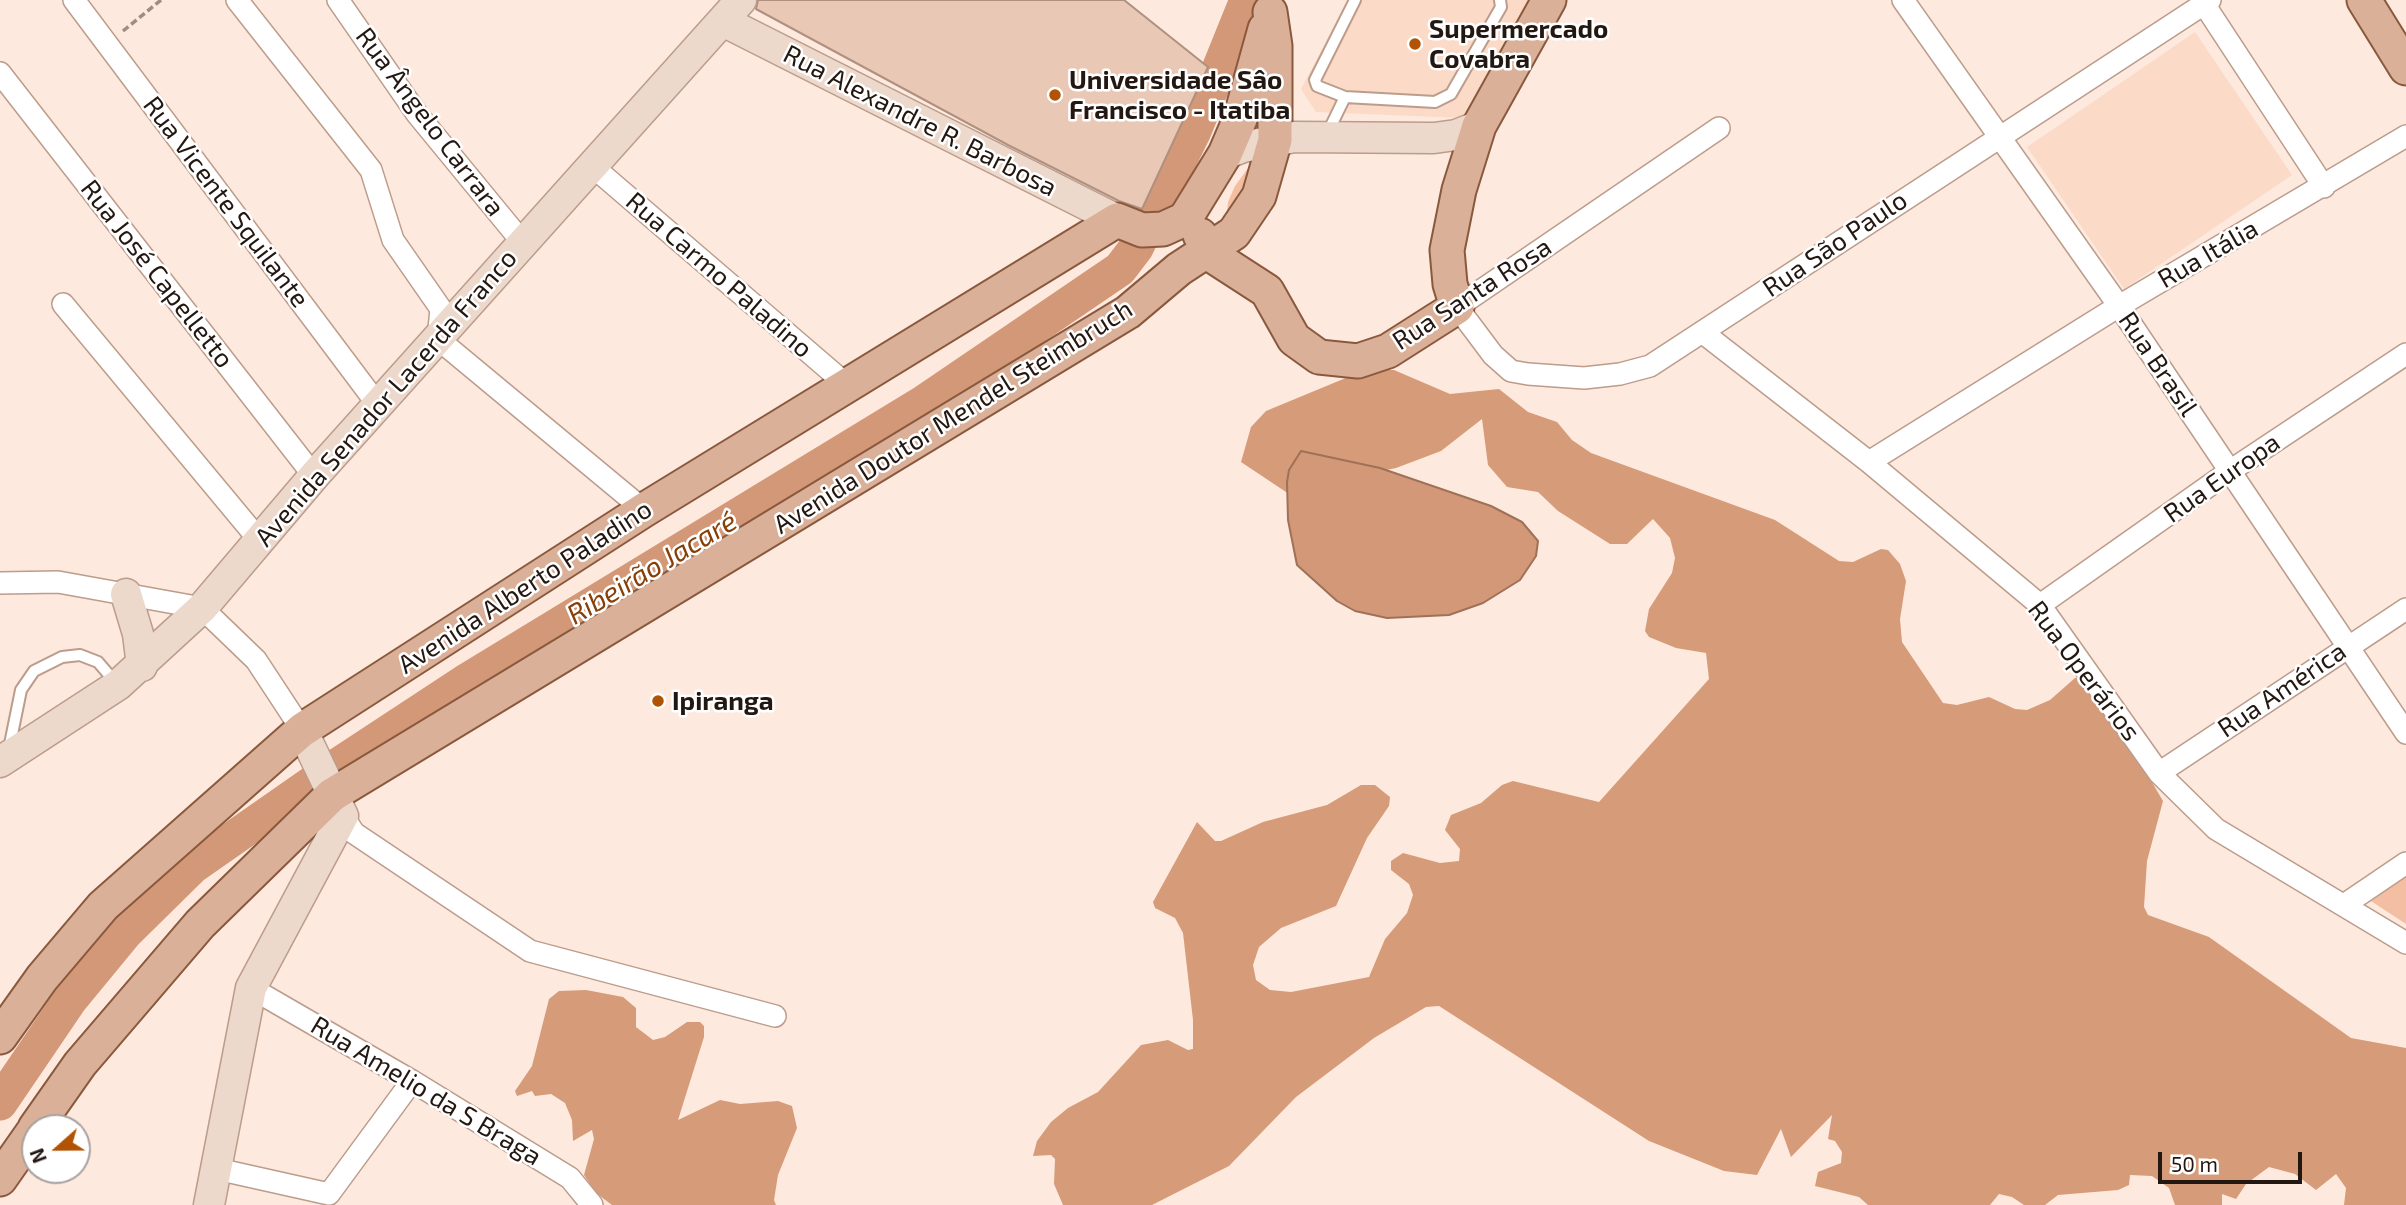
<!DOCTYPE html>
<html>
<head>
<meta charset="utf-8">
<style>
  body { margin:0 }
  #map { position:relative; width:2406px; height:1205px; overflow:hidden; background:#fee9de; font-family:"Exo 2",sans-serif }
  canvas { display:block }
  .north { position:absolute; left:21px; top:1114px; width:70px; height:70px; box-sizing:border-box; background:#fff; border:2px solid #a7a2a0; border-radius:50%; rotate:249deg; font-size:19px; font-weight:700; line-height:28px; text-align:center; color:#231711 }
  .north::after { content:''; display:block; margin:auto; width:24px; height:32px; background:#b15302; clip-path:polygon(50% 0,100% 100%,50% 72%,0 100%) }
  .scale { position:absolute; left:2158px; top:1152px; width:144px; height:32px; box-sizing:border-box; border:4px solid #231711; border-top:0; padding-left:9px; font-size:21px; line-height:24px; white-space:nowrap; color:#231711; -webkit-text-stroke:5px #fff; paint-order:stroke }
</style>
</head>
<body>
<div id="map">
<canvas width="2406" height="1205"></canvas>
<div class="north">N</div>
<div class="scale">50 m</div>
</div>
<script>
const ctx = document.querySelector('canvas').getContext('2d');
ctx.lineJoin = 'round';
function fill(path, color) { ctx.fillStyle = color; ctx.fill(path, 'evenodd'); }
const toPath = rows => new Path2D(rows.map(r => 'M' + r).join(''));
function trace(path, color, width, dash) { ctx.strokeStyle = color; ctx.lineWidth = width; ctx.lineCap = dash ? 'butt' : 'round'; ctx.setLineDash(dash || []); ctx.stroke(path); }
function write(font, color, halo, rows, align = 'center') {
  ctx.font = font + ' "Exo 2",sans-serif'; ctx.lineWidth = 5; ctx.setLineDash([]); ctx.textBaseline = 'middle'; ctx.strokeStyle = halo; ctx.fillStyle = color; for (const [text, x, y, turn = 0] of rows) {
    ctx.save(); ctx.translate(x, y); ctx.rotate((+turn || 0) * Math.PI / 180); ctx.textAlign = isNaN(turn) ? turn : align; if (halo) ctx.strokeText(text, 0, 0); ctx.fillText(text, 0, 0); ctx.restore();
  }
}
fill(toPath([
  [1348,0,1531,0,1464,118,1316,112,1301,89],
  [2195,32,2292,175,2124,289,2027,147]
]), '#fbdac8');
fill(toPath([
  [1254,160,1250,180,1227,212,1228,202,1235,186],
  [2406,876,2406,924,2371,901]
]), '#f3bea1');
fill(toPath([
  [1365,370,1394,370,1450,394,1499,389,1528,412,1557,422,1572,440,1591,453,1775,520,1839,561,1853,562,1881,549,1888,550,1900,564,1906,581,1900,619,1902,642,1943,703,1957,705,1989,697,2015,709,2027,710,2050,700,2075,678,2085,678,2096,687,2163,801,2147,861,2144,907,2148,915,2209,937,2351,1038,2406,1048,2406,1205,2344,1205,2346,1188,2336,1174,2316,1190,2295,1174,2269,1167,2246,1184,2236,1199,2222,1194,2222,1205,2175,1205,2169,1188,2152,1176,2130,1175,2129,1185,2118,1190,2058,1195,2045,1205,2024,1205,2012,1197,1999,1194,1990,1205,1868,1205,1859,1197,1815,1186,1818,1172,1841,1163,1842,1152,1835,1141,1828,1139,1832,1115,1791,1157,1781,1129,1757,1175,1724,1171,1649,1141,1439,1006,1426,1007,1374,1038,1296,1097,1229,1166,1152,1205,1063,1205,1054,1184,1055,1159,1051,1155,1033,1156,1037,1141,1051,1122,1068,1108,1098,1092,1141,1045,1168,1040,1188,1050,1193,1049,1193,1020,1183,933,1175,918,1155,908,1153,902,1197,822,1215,841,1221,841,1263,822,1327,805,1361,785,1375,785,1390,797,1389,806,1367,838,1336,906,1281,928,1259,947,1253,965,1256,980,1270,990,1291,992,1369,977,1385,939,1407,913,1413,895,1409,884,1391,870,1391,861,1403,853,1440,863,1459,861,1460,849,1445,830,1451,815,1481,803,1502,785,1513,781,1599,802,1709,679,1706,653,1676,648,1649,637,1645,631,1649,609,1672,573,1675,558,1670,538,1653,519,1627,544,1610,544,1558,511,1538,492,1507,487,1488,465,1482,419,1441,451,1396,468,1357,476,1298,500,1241,462,1251,427,1266,411],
  [586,990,623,997,636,1008,636,1027,653,1040,665,1037,687,1022,700,1022,704,1026,704,1037,678,1120,720,1100,740,1104,778,1101,792,1106,797,1128,778,1175,774,1200,776,1205,612,1205,596,1193,584,1175,594,1139,592,1130,573,1141,572,1120,565,1103,551,1094,535,1096,532,1091,517,1096,515,1091,532,1066,549,999,559,991]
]), '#d69b79');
const water = toPath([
  [1301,451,1380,468,1491,506,1522,522,1538,541,1536,556,1520,580,1483,603,1449,615,1387,618,1355,611,1337,601,1297,565,1288,520,1287,482,1289,470,1301,451]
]);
fill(water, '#d39877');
trace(water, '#9e7158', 2);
trace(toPath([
  [0,1103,70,1000,126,932,192,867,331,770,468,680,923,403,1120,269,1136,248,1194,131,1247,0]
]), '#d39877', 35);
const building = toPath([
  [758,0,1124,0,1208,67,1142,209,1119,201,1008,145,756,9,758,0]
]);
fill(building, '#eac8b6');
trace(building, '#b0907f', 2);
const lane = toPath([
  [1355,0,1315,80,1317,86,1345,97,1435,102,1451,94,1501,7,1500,0],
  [1327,134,1345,97],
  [9,749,21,690,34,671,62,657,80,655,98,662,116,683]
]);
const street = toPath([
  [74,0,378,405],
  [237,0,371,170,393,240,441,309,438,339,644,510],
  [338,0,417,114,523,243],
  [1903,0,2119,306,2406,733],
  [2204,4,2324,187],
  [0,73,314,476],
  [1719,128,1457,307,1493,355,1511,371,1528,374,1584,378,1620,374,1650,366,2210,0],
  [591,165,847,385],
  [63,304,260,541],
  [1702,332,1869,462,2040,605,2159,773,2216,829,2406,943],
  [1869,462,2119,306,2406,136],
  [0,583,58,582,202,608,256,660,302,730],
  [2040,605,2230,471,2406,354],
  [2159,773,2406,609],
  [343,816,354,833,530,951,775,1016],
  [2344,905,2406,863],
  [251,988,412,1081,570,1178,592,1205],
  [217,1169,329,1194],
  [329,1194,412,1081]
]);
const secondary = toPath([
  [723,21,1117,220],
  [1225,154,1243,147,1294,137,1434,138,1456,135,1479,126],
  [126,594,138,634,142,666],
  [0,762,118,685,202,608,314,476,741,0],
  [209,1205,251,988,343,816,302,730]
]);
const primary = toPath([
  [2364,0,2406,68],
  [1200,235,1216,258,1267,291,1294,339,1319,357,1358,361,1388,351,1457,307,1450,284,1447,250,1459,190,1479,126,1549,0],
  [0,1037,42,978,103,906,302,730,644,510,1117,220,1142,230,1163,229,1185,219,1225,154,1240,119,1265,29],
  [35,1128,80,1064,200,924,332,795,1128,312,1179,269,1234,233,1259,196,1275,140,1275,46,1270,12],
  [0,1179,35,1129]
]);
trace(lane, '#bc9c8b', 14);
trace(street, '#bc9c8b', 24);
trace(secondary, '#bc9c8b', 33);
trace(primary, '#8a593d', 37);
trace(toPath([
  [123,31,161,0]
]), '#9f8d85', 3.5, [7, 3.5]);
trace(lane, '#fff', 10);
trace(street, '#fff', 21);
trace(secondary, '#edd8cc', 30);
trace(primary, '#dab098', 33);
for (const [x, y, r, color] of [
  [1415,44,7,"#b15302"],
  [1055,95,7,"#b15302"],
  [658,701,7,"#b15302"]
]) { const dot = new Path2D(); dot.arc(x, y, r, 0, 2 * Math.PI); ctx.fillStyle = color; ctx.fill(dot); trace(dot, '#fff', 2.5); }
write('bold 26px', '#231711', '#fff', [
  ["Supermercado",1429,29],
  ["Covabra",1429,59],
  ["Universidade Sâo",1069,80],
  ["Francisco - Itatiba",1069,110],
  ["Ipiranga",672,701]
], 'left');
write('26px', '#231711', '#fff', [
  ["Rua Alexandre R. Barbosa",920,121,27],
  ["Rua Ângelo Carrara",430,122,53],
  ["Rua Vicente Squilante",226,202,53],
  ["Rua São Paulo",1835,244,-34],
  ["Rua Itália",2208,254,-30],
  ["Rua José Capelletto",157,274,52],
  ["Rua Carmo Paladino",719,275,41],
  ["Rua Santa Rosa",1472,294,-33],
  ["Rua Brasil",2158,364,56],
  ["Avenida Senador Lacerda Franco",386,398,-49],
  ["Avenida Doutor Mendel Steimbruch",953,417,-32],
  ["Rua Europa",2222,478,-35],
  ["Avenida Alberto Paladino",525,587,-33],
  ["Rua Operários",2084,671,53],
  ["Rua América",2282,690,-34],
  ["Rua Amelio da S Braga",426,1091,31]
]);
write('italic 28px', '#873f09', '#fff', [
  ["Ribeirão Jacaré",652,568,-31]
]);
</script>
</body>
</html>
